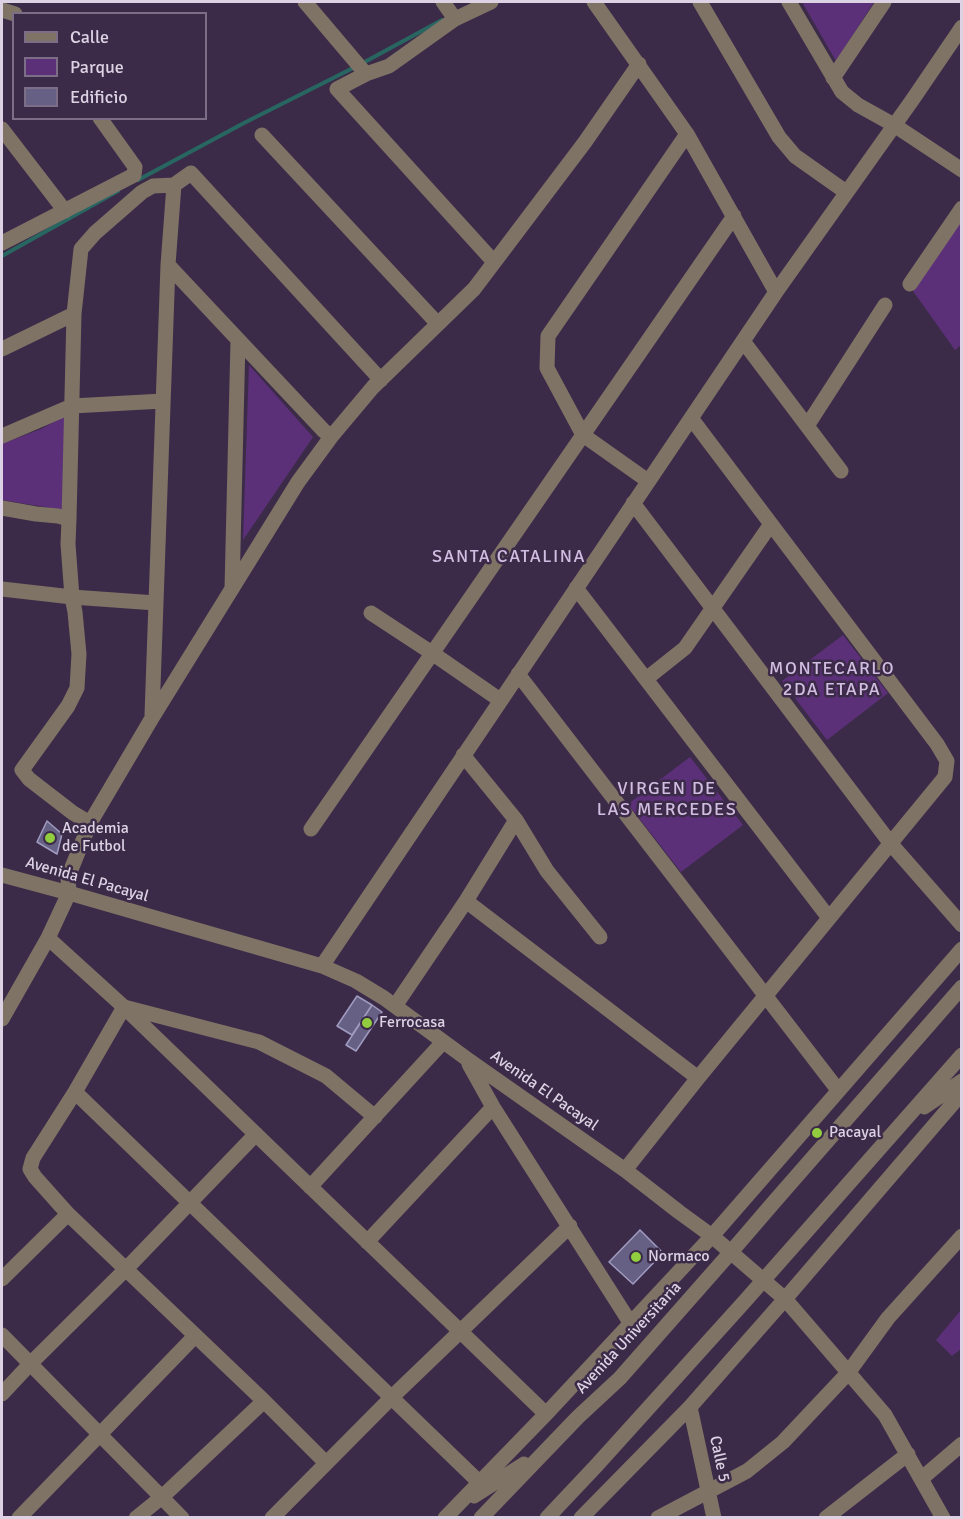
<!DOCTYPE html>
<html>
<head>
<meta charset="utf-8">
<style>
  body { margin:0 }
  #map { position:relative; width:963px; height:1519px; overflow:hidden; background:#3c2b48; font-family:Signika,sans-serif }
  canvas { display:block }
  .frame { position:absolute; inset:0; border:3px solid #dcd2e4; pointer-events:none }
  .legend { position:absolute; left:12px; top:12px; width:195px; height:108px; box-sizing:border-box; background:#3c2b48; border:2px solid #7c6e86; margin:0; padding:8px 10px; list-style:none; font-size:18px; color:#dcd2e4 }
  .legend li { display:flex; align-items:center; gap:12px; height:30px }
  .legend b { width:30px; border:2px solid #7c6e86 }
</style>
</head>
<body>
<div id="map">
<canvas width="963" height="1519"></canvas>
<div class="frame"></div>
<ul class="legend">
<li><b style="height:8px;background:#7f7366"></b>Calle</li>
<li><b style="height:16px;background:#5c3079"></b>Parque</li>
<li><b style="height:16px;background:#666184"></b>Edificio</li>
</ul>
</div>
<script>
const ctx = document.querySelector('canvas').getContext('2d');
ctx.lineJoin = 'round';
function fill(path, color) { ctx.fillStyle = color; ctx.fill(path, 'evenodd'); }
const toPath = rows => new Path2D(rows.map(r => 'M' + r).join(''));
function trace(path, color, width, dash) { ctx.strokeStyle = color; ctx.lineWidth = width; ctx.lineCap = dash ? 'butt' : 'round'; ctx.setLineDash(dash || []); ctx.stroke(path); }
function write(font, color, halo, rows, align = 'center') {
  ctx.font = font + ' Signika,sans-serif'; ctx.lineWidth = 5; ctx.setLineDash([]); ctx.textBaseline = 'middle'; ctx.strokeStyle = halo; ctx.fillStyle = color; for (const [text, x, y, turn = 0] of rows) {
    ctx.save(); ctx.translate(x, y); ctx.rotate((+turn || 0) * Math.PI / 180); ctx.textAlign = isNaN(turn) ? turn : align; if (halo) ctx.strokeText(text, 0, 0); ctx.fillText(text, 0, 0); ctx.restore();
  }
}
fill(toPath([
  [802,2,874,2,836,61],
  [961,222,961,345,955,350,913,291],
  [249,365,313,437,243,540],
  [66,415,64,510,2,500,2,444,41,429],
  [843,635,888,693,827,740,782,681],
  [690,757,743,825,681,872,628,804],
  [961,1310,961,1349,952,1356,936,1340]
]), '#5c3079');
trace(toPath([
  [361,64,442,20],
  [138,180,244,123,355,67],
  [2,256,118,191]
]), '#286662', 4);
const building = toPath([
  [47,821,62,834,57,854,37,842,47,821],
  [357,996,372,1005,352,1035,337,1026,357,996],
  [372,1005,382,1012,356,1051,346,1045,372,1005],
  [640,1230,663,1253,633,1284,609,1262,640,1230]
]);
fill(building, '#666184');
trace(building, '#a09cc1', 1.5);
trace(toPath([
  [305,2,366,74],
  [443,2,455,19],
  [491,2,455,19,389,66,366,74,337,89,494,262],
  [594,2,687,134,776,292],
  [700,2,779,137,795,156,846,192],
  [789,2,842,92,858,105,894,125,962,170],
  [2,10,15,14],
  [833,78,884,2],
  [2,129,65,211],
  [262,135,438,324],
  [2,243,134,175,135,167,100,118],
  [168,265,323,430,331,437],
  [910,284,962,208],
  [743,341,841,471],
  [2,349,74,314],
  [807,426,885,305],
  [2,436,72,406,163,401],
  [648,481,583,435,547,368,548,336,687,134],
  [633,503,891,844,962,925],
  [2,508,36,514,58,516,69,519],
  [576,588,829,918],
  [2,589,72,597,156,603],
  [232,589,238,340],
  [371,613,432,653,500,700],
  [518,674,838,1090],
  [646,679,685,648,771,524],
  [152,715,168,265,174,185,191,173,381,380],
  [463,755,516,820,547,871,600,937],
  [90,823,73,813,29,779,22,770,68,706,77,688,79,654,75,612,72,597,68,544,69,519,74,314,81,249,95,233,142,192,153,186,174,185],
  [311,829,734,216],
  [2,875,69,893,322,966,356,981,384,998,467,1059,625,1170,679,1212,712,1236,785,1299,885,1415,943,1518],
  [466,901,698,1078],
  [48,938,124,1007,546,1414],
  [322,966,776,292,913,99,962,27],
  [395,1006,466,901,516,820],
  [2,1019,48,938,69,893,68,877,90,823,152,718,298,482,331,437,373,387,474,289,585,142,639,64],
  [469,1064,493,1107,631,1324],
  [75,1092,479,1482],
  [924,1107,962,1081],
  [625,1170,698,1078,945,777,947,761,937,744,691,418],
  [310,1187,443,1042],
  [367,1242,493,1107],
  [2,1279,68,1214],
  [2,1335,182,1518],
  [2,1394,30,1364,125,1270,256,1134],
  [690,1407,714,1518],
  [326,1463,264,1401,68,1214,35,1177,30,1169,33,1158,75,1092,124,1007,259,1042,326,1076,375,1117],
  [921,1479,962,1444],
  [474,1496,524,1464],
  [19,1518,195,1336],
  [136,1518,162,1497,264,1401],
  [272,1518,392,1397,570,1226],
  [445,1518,546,1414,712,1236,962,949],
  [481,1518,578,1417,620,1378,731,1252,774,1202,962,987],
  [547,1518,596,1466,745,1301,962,1055],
  [581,1518,690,1407,785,1299,962,1093],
  [658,1518,747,1471,783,1442,848,1373,888,1318,962,1236],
  [826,1518,908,1454]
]), '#7f7366', 15);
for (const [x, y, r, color] of [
  [50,838,6,"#91cd3f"],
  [367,1023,6,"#91cd3f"],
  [817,1133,6,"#91cd3f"],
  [636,1257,6,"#91cd3f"]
]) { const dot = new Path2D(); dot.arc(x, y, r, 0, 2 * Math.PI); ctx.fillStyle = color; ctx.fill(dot); trace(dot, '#3c2b48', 2); }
write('16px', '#dcd2e4', '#3c2b48', [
  ["Academia",62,829],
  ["de Futbol",62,847],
  ["Ferrocasa",379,1023],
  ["Pacayal",829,1133],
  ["Normaco",648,1257]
], 'left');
write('16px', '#dcd2e4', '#3c2b48', [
  ["Avenida El Pacayal",87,880,16],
  ["Avenida El Pacayal",544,1091,35],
  ["Avenida Universitaria",629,1338,-47],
  ["Calle 5",719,1459,78]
]);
ctx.letterSpacing = '1.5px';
write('18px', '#d1bde1', '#3c2b48', [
  ["SANTA CATALINA",509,557],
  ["MONTECARLO",832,669],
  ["2DA ETAPA",832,690],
  ["VIRGEN DE",667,789],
  ["LAS MERCEDES",667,810]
]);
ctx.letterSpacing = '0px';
</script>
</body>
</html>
